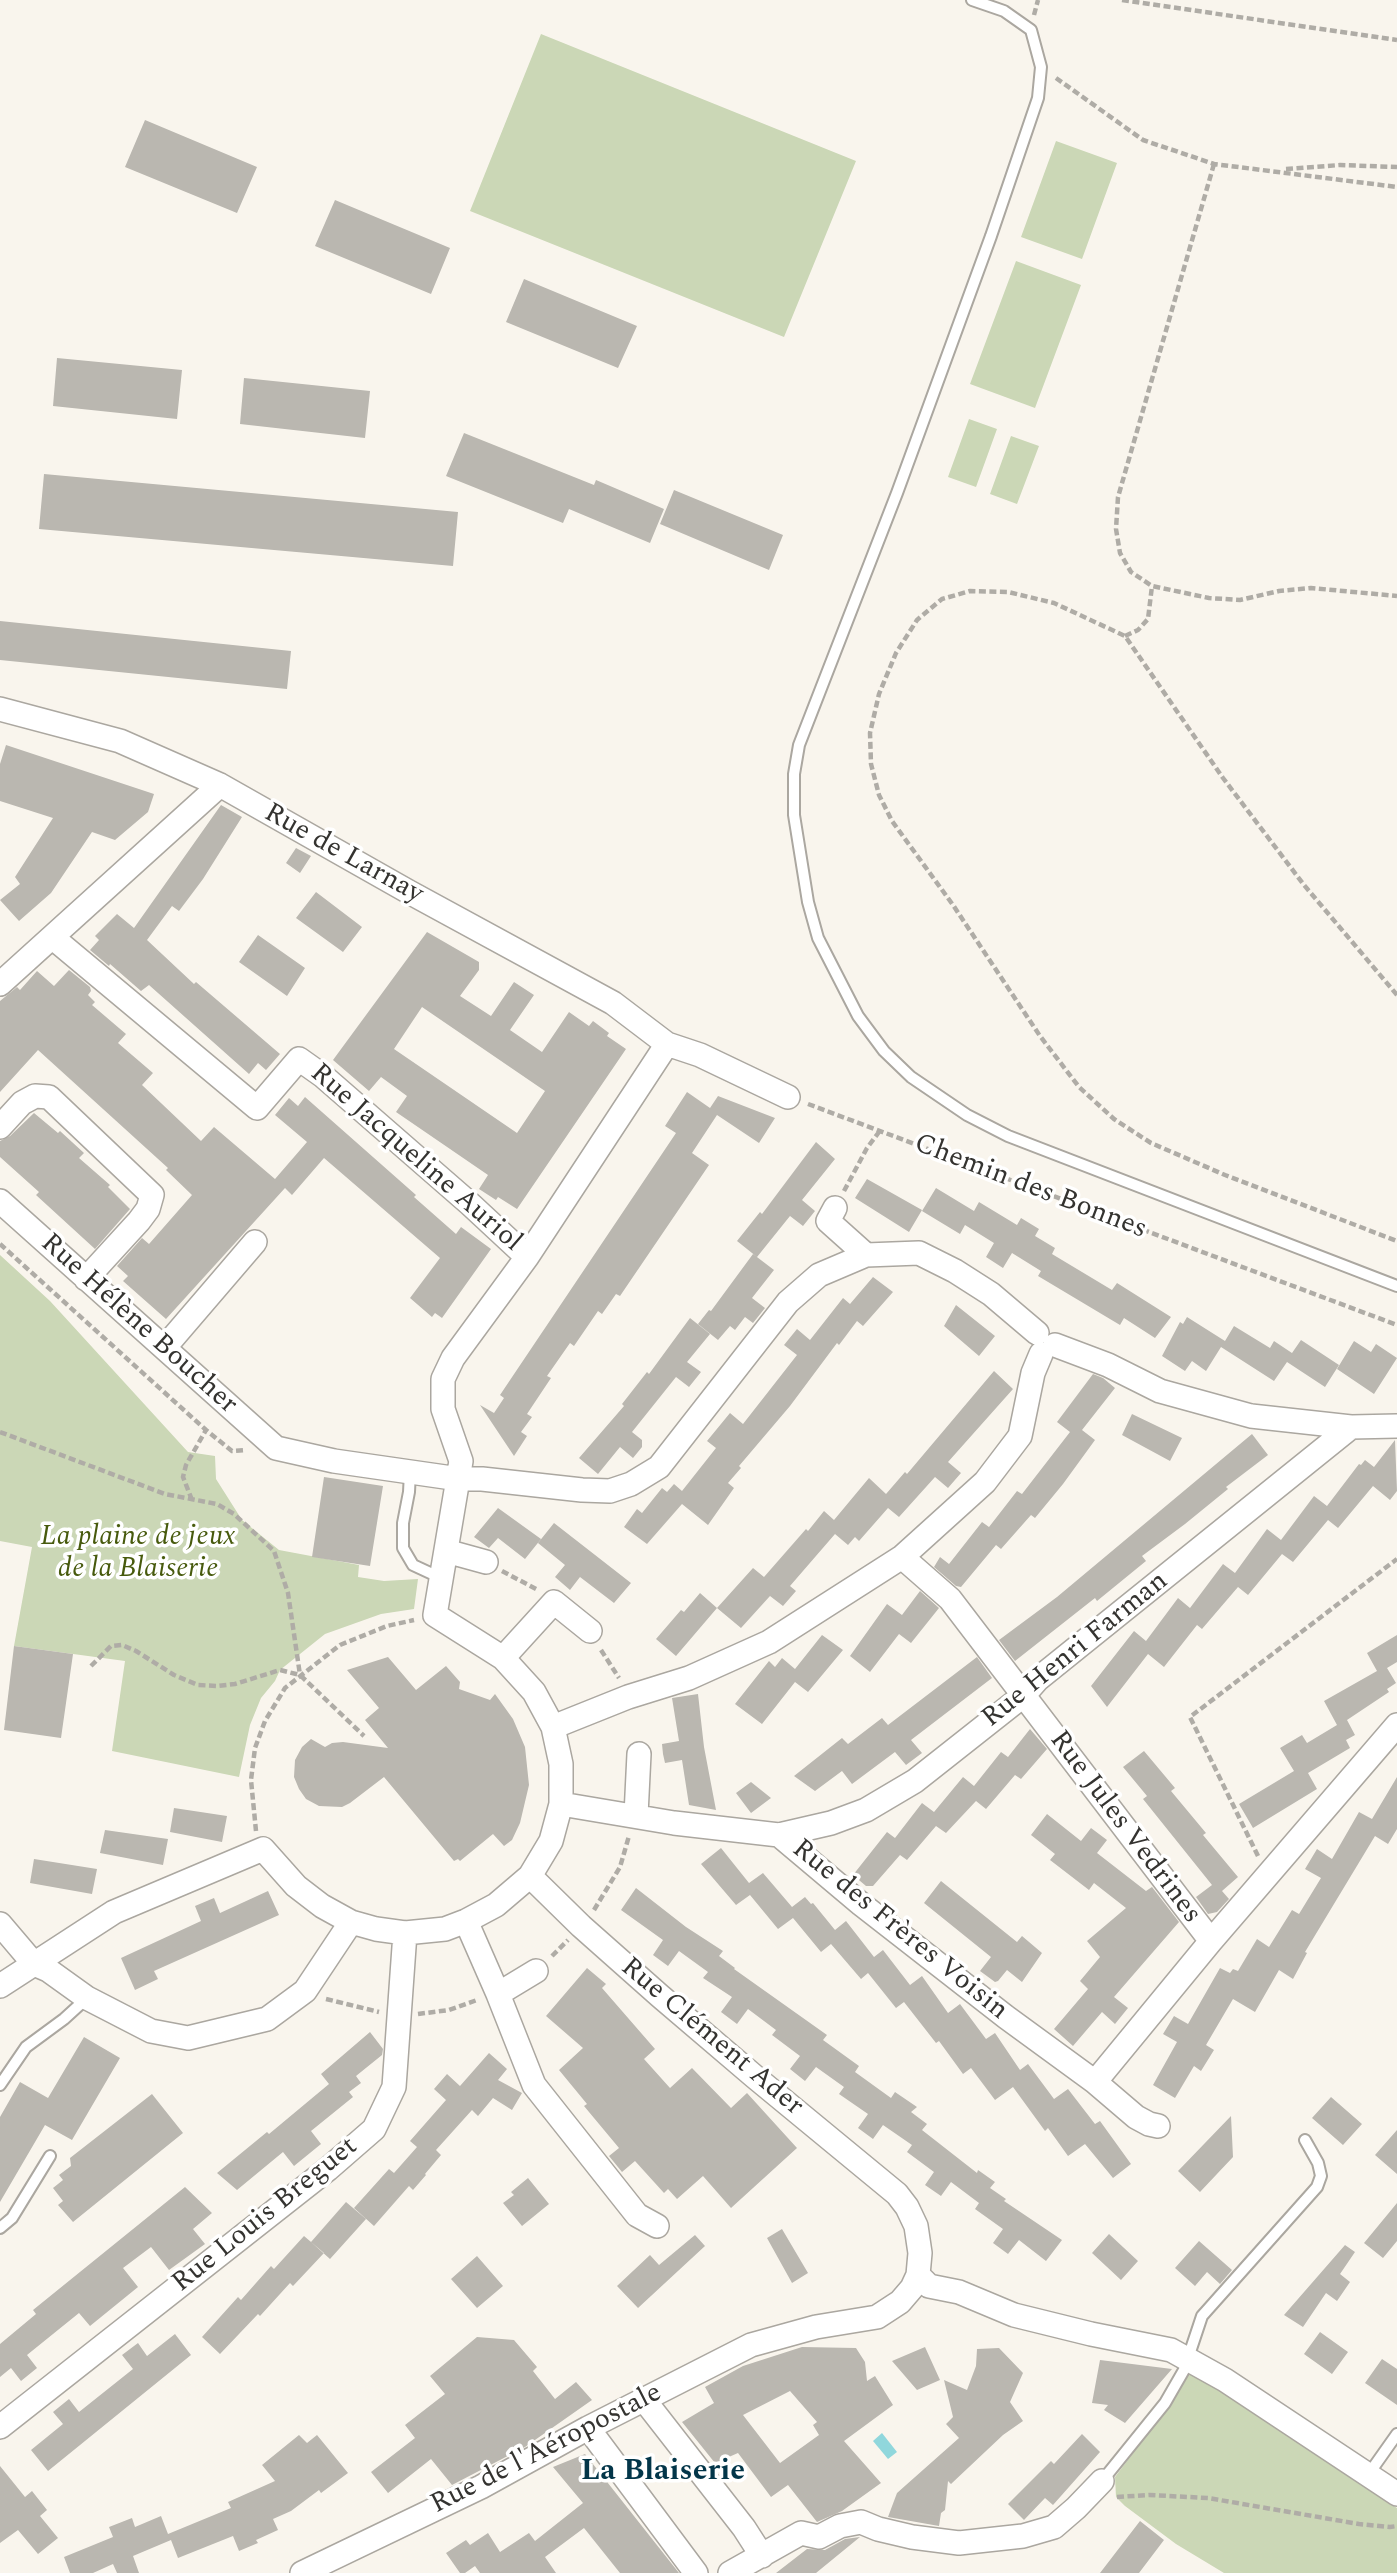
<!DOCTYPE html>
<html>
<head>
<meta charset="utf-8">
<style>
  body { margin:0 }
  canvas { display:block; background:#f9f5ed }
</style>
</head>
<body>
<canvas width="1397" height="2573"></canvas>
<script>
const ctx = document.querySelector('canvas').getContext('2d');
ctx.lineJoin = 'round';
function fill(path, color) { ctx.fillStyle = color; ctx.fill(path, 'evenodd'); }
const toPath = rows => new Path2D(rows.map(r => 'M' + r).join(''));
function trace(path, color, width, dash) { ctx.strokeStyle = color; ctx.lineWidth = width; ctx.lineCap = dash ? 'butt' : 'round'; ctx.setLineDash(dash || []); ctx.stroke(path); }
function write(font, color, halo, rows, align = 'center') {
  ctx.font = font + ' Spectral,serif'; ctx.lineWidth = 7; ctx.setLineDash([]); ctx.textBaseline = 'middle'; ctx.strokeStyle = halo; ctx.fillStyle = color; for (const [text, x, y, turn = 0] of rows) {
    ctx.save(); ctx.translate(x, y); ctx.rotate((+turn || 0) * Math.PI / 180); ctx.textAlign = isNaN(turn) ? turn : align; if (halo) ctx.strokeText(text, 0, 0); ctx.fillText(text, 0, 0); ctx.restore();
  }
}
fill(toPath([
  [541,34,856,161,784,337,470,211],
  [1056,141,1117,163,1082,259,1021,237],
  [1016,261,1081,285,1035,408,970,384],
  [969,419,997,429,976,487,948,477],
  [1011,436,1039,446,1017,504,990,494],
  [0,1255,50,1301,188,1452,215,1456,216,1479,242,1520,279,1550,359,1565,358,1577,384,1581,418,1579,414,1609,381,1614,325,1634,280,1670,275,1681,261,1698,250,1725,239,1777,112,1751,125,1661,14,1646,32,1547,0,1541],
  [1191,2369,1397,2508,1397,2573,1224,2573,1176,2544,1125,2506,1116,2497,1115,2477,1172,2401]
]), '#cbd7b6');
fill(toPath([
  [882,2433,897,2452,888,2459,873,2441]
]), '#90d7dc');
fill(toPath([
  [145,120,257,167,237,213,125,167],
  [335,200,450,248,431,294,315,246],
  [524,279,637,326,618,368,506,322],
  [57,358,182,370,177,419,53,406],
  [244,378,370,391,365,438,240,424],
  [464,433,594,485,596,480,664,509,650,543,569,509,563,523,446,476],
  [44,474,458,512,453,566,39,529],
  [674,490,783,535,769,570,660,524],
  [0,621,291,651,287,689,0,660],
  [6,745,154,794,148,812,115,840,92,832,51,893,19,921,0,900,20,884,15,877,53,818,0,801,0,764],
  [221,805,242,817,203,879,179,911,172,906,147,940,194,984,196,982,280,1054,266,1070,258,1063,249,1074,149,985,141,991,110,964,109,966,90,950,99,940,95,936,117,914,134,928],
  [296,848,311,856,300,873,286,863],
  [316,892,362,927,343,952,296,918],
  [427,932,479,962,479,970,460,996,491,1016,514,982,534,995,510,1030,542,1052,569,1012,589,1026,593,1021,609,1033,607,1036,626,1049,517,1209,498,1197,496,1200,479,1189,488,1175,396,1112,407,1096,381,1077,369,1091,333,1060],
  [422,1007,545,1091,517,1133,394,1049],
  [258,935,305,968,287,996,239,962],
  [69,970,90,987,91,991,88,995,95,1002,92,1005,126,1034,118,1043,153,1073,142,1085,201,1141,214,1127,275,1179,307,1142,275,1115,289,1098,298,1106,305,1097,416,1195,414,1197,456,1234,461,1227,491,1249,442,1318,435,1313,432,1317,410,1298,440,1258,324,1158,292,1195,285,1188,166,1319,123,1281,128,1276,117,1266,142,1238,149,1244,192,1195,166,1170,168,1168,38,1050,0,1092,0,1001,17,987,20,990,37,971,54,986],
  [687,1092,710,1108,718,1096,775,1118,759,1143,717,1115,692,1153,709,1165,620,1296,616,1294,602,1314,598,1311,574,1346,570,1343,547,1376,551,1378,527,1414,532,1417,521,1432,527,1436,514,1456,480,1405,494,1413,504,1398,500,1395,676,1133,665,1126],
  [34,1113,58,1133,60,1131,84,1153,79,1158,110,1185,108,1187,130,1209,95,1249,36,1195,39,1192,0,1157,0,1141,10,1136],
  [816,1142,835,1159,802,1200,815,1211,803,1226,790,1216,757,1257,737,1241,760,1212,762,1214],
  [867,1179,922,1210,909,1232,855,1198],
  [936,1188,974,1211,979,1202,1017,1225,1021,1218,1039,1229,1035,1236,1055,1248,1052,1254,1112,1290,1117,1283,1171,1317,1155,1338,1124,1318,1120,1325,1038,1276,1041,1271,1012,1253,1003,1268,986,1257,994,1243,965,1225,960,1234,922,1211],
  [753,1254,774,1270,752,1298,765,1308,753,1323,745,1317,735,1330,730,1326,718,1340,698,1324,709,1310,711,1311],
  [873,1277,893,1292,863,1326,857,1321,839,1345,837,1343,790,1406,739,1466,741,1468,728,1483,734,1488,708,1525,682,1504,647,1544,624,1527,637,1509,642,1513,662,1488,667,1492,674,1484,682,1491,716,1448,707,1441,730,1413,743,1424,797,1355,784,1345,797,1329,810,1340,843,1298,850,1304],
  [956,1305,995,1336,979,1356,944,1326],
  [1187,1317,1225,1341,1234,1326,1270,1348,1274,1341,1292,1353,1301,1340,1339,1365,1325,1387,1287,1362,1274,1381,1221,1347,1206,1371,1192,1361,1185,1371,1162,1356,1180,1322,1183,1324],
  [690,1318,710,1334,687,1362,701,1372,689,1387,676,1377,632,1432,642,1440,642,1447,633,1458,620,1447,598,1474,579,1458,624,1406,622,1404,647,1372,649,1374],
  [1354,1341,1371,1352,1376,1344,1397,1358,1374,1394,1337,1369],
  [994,1371,1013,1389,948,1462,961,1473,948,1488,935,1477,899,1517,888,1508,859,1541,855,1537,848,1545,835,1534,790,1586,796,1591,783,1606,770,1596,741,1628,717,1608,753,1568,764,1577,806,1529,808,1531,824,1511,834,1520,869,1478,886,1494,905,1472,907,1474],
  [1093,1374,1103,1378,1115,1388,1082,1430,1095,1440,1063,1484,1035,1518,1031,1515,1001,1549,996,1545,961,1587,956,1586,934,1567,940,1557,949,1564,982,1522,989,1527,1017,1491,1022,1494,1070,1432,1057,1422],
  [1132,1414,1182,1438,1170,1461,1122,1435],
  [1252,1434,1268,1455,1226,1487,1228,1489,1185,1524,1142,1556,1146,1561,1097,1601,1095,1598,1015,1661,999,1640,1057,1597],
  [1395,1440,1397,1491,1390,1500,1373,1486,1338,1528,1328,1520,1293,1562,1282,1554,1248,1595,1238,1587,1202,1629,1197,1625,1164,1667,1148,1654,1107,1707,1091,1686,1134,1631,1146,1641,1178,1598,1190,1608,1223,1564,1235,1573,1267,1529,1281,1540,1314,1496,1327,1506,1359,1464,1361,1465,1365,1460,1374,1467],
  [324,1477,383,1486,370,1566,312,1557],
  [498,1508,541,1539,525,1559,498,1538,489,1548,474,1537],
  [554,1523,631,1583,614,1603,580,1577,570,1590,555,1577,565,1565,538,1543],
  [920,1591,939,1608,911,1643,899,1634,870,1672,850,1656,887,1604,902,1615],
  [700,1593,717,1608,676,1656,656,1639,681,1610,684,1612],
  [822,1635,843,1650,808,1692,795,1682,762,1724,735,1704,769,1661,775,1667,782,1658,795,1669],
  [1397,1635,1397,1662,1387,1668,1396,1683,1387,1689,1389,1692,1347,1720,1355,1735,1346,1740,1350,1748,1308,1773,1317,1789,1253,1828,1239,1804,1294,1771,1280,1748,1302,1735,1307,1743,1337,1725,1324,1701,1377,1671,1367,1653],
  [14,1646,73,1654,61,1738,4,1730],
  [388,1657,416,1690,446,1666,460,1682,459,1689,490,1700,495,1694,513,1719,525,1747,529,1785,520,1823,512,1840,504,1846,493,1834,460,1861,458,1859,454,1861,384,1777,350,1803,342,1807,319,1806,306,1799,299,1789,294,1777,295,1760,302,1747,311,1739,325,1747,332,1743,343,1742,388,1748,365,1720,379,1708,347,1670],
  [977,1657,992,1678,911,1740,922,1753,906,1765,895,1752,852,1784,842,1771,815,1791,794,1776,842,1738,848,1744,882,1718,888,1725],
  [698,1694,704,1747,716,1810,689,1805,682,1760,665,1763,663,1754,662,1744,679,1741,672,1698],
  [1030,1729,1047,1749,1021,1779,1015,1775,986,1809,976,1801,946,1833,936,1826,907,1860,900,1855,873,1886,866,1886,853,1875,887,1832,895,1838,922,1803,934,1812,963,1777,974,1786,1001,1752,1008,1757],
  [1144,1751,1175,1788,1171,1791,1206,1833,1203,1835,1238,1877,1222,1891,1229,1899,1217,1912,1208,1914,1196,1897,1212,1885,1143,1799,1147,1796,1123,1767],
  [1397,1777,1397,1829,1388,1844,1375,1836,1305,1952,1307,1953,1293,1979,1279,1970,1255,2012,1233,1999,1206,2045,1214,2050,1201,2071,1194,2066,1175,2098,1153,2085,1177,2042,1163,2034,1174,2016,1188,2024,1220,1968,1230,1973,1233,1969,1238,1971,1257,1939,1269,1947,1292,1910,1299,1914,1321,1878,1305,1869,1317,1849,1332,1859,1359,1812,1372,1819],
  [751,1782,771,1798,751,1813,736,1793],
  [174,1808,227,1816,222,1842,170,1832],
  [1047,1814,1081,1841,1091,1828,1107,1840,1097,1853,1146,1891,1152,1887,1179,1922,1114,1997,1128,2008,1115,2024,1102,2012,1073,2046,1054,2029,1088,1989,1080,1981,1100,1957,1087,1941,1126,1908,1094,1883,1089,1890,1050,1860,1055,1854,1031,1835],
  [105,1830,168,1839,163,1865,100,1853],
  [721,1848,749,1883,763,1873,792,1907,805,1897,811,1904,813,1903,835,1930,846,1921,874,1957,883,1950,910,1985,922,1976,948,2013,960,2004,986,2039,995,2033,1020,2070,1028,2064,1054,2099,1068,2089,1095,2124,1100,2121,1131,2164,1113,2178,1085,2144,1068,2156,1048,2128,1045,2131,1013,2087,995,2100,971,2068,963,2074,939,2041,936,2043,904,2002,896,2008,868,1973,861,1979,831,1944,821,1952,793,1918,778,1929,750,1895,736,1905,701,1864],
  [34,1859,97,1869,92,1894,30,1883],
  [941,1881,1017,1942,1022,1936,1042,1953,1022,1982,1007,1970,998,1981,995,1982,980,1971,991,1957,924,1903],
  [636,1888,686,1927,723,1951,719,1956,735,1968,734,1969,827,2035,823,2040,859,2066,855,2072,891,2098,895,2092,917,2107,911,2112,927,2124,922,2130,977,2173,978,2170,995,2182,990,2188,1006,2199,1004,2201,1062,2240,1046,2261,1019,2240,1008,2254,993,2243,1003,2229,975,2209,979,2203,951,2182,941,2196,925,2185,934,2172,907,2152,912,2145,883,2125,873,2139,858,2128,868,2114,839,2094,844,2087,816,2067,805,2081,790,2069,800,2056,772,2035,776,2030,748,2009,737,2024,721,2012,732,1997,703,1978,708,1972,679,1951,668,1966,653,1955,663,1940,621,1910],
  [268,1891,279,1915,154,1971,158,1979,135,1990,121,1958,201,1921,195,1906,214,1898,220,1913],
  [587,1968,606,1984,602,1988,655,2049,644,2059,670,2088,692,2068,731,2108,747,2093,797,2148,731,2208,703,2176,677,2199,668,2189,664,2193,635,2161,622,2172,609,2156,619,2148,584,2106,587,2104,559,2070,583,2048,546,2016],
  [370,2032,383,2049,382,2055,356,2076,361,2083,349,2092,353,2097,311,2131,321,2144,294,2166,283,2152,237,2190,217,2173,267,2132,269,2134,329,2084,321,2074],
  [84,2037,120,2058,72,2140,45,2125,0,2202,0,2117,20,2082,48,2098],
  [489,2053,507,2069,498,2080,522,2093,512,2110,493,2098,478,2116,472,2110,436,2150,441,2155,425,2174,426,2175,413,2190,409,2186,374,2226,354,2208,389,2169,394,2173,417,2147,410,2141,446,2100,434,2089,447,2074,460,2086],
  [152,2094,183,2133,73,2222,58,2205,63,2201,53,2188,63,2180,59,2175,71,2166,70,2158],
  [1331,2097,1362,2124,1343,2145,1312,2118],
  [1231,2116,1233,2157,1200,2192,1178,2171],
  [1397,2130,1397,2174,1375,2155],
  [528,2178,549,2204,522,2226,503,2203,514,2195,511,2192],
  [185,2187,212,2213,193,2229,205,2244,169,2270,151,2247,123,2268,138,2287,90,2326,79,2313,27,2355,37,2368,21,2381,11,2368,0,2377,0,2344,36,2314,33,2310],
  [346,2202,366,2219,330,2259,311,2242],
  [1397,2203,1397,2241,1383,2258,1364,2243],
  [782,2229,808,2273,792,2283,767,2238],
  [1109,2234,1138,2261,1121,2280,1092,2253],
  [695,2235,705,2246,638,2308,617,2286,650,2255,659,2265],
  [304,2236,324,2253,293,2286,290,2283,260,2316,258,2314,220,2354,202,2337,238,2297,241,2300,271,2266,274,2269],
  [1199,2241,1232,2270,1220,2284,1207,2272,1195,2286,1175,2268],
  [1345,2245,1355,2252,1340,2274,1350,2282,1337,2301,1326,2293,1303,2327,1284,2315],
  [477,2256,503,2286,477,2308,451,2279],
  [1320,2332,1348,2352,1332,2374,1304,2354],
  [175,2334,191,2355,48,2471,31,2450,63,2424,53,2412,69,2399,79,2412,133,2369,122,2355,138,2343,147,2356],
  [477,2337,514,2340,537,2367,533,2371,555,2399,576,2382,592,2400,525,2447,452,2485,431,2459,388,2493,371,2472,415,2438,405,2425,445,2394,430,2376],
  [802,2347,856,2348,865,2362,867,2381,875,2376,893,2405,844,2441,881,2483,842,2511,817,2522,788,2485,771,2497,738,2453,715,2463,682,2422,714,2403,705,2387,743,2366],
  [790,2391,817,2422,813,2425,819,2435,780,2463,743,2415],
  [925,2347,940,2380,917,2390,892,2361],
  [999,2348,1023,2373,1010,2402,1023,2421,1003,2435,951,2484,948,2481,945,2510,941,2513,939,2526,888,2517,897,2493,959,2438,946,2424,953,2417,944,2380,967,2390,976,2366,977,2349],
  [1382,2359,1397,2369,1397,2405,1365,2383],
  [1100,2360,1172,2369,1125,2423,1104,2410,1108,2405,1092,2403],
  [1082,2434,1100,2452,1053,2505,1045,2498,1024,2520,1008,2504,1051,2461,1054,2464],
  [299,2435,307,2443,317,2435,348,2473,321,2493,319,2490,291,2511,273,2519,278,2530,256,2540,258,2543,239,2551,233,2536,178,2558,171,2540,133,2556,139,2573,117,2573,113,2564,93,2573,70,2573,64,2557,113,2537,109,2527,132,2518,135,2527,161,2516,168,2534,231,2508,228,2502,275,2481,262,2465],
  [585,2454,679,2573,620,2573,584,2528,545,2557,556,2573,480,2573,475,2566,465,2573,460,2573,446,2553,466,2540,470,2545,488,2533,500,2552,529,2533,535,2541,583,2503,553,2467],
  [0,2466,25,2497,32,2491,47,2510,40,2516,58,2538,38,2554,18,2530,0,2543],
  [1140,2521,1164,2540,1139,2573,1100,2573],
  [860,2537,816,2573,776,2573,807,2549,825,2550,845,2539]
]), '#bab7b0');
const service = toPath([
  [972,0,1004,11,1031,30,1041,67,1038,98,991,236,897,493,799,745,794,774,794,815,808,902,818,938,858,1016,884,1051,911,1077,967,1115,1008,1136,1397,1286],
  [410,1472,409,1492,403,1523,403,1548,413,1565,441,1578],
  [0,2085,26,2047,64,2019,87,1998],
  [0,2228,12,2218,50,2156],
  [1368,2475,1397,2434],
  [1102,2481,1165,2403,1184,2370,1202,2316,1317,2187,1321,2176,1318,2163,1305,2140]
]);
const minor = toPath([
  [0,709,120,741,220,785,409,892,613,1003,667,1044,700,1055,788,1097],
  [52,937,257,1108,299,1059,323,1076,470,1204,527,1257],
  [0,984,220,785],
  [0,1127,22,1103,35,1096,49,1097,152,1195,148,1209,139,1221,86,1279],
  [0,1201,276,1448,334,1461,459,1479,482,1479,582,1490,610,1491,631,1484,659,1467,788,1302,819,1275,866,1255,919,1253,955,1271,991,1294,1037,1333],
  [835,1208,828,1221,866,1255],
  [1055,1345,1108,1365,1160,1391,1251,1416,1351,1427,1397,1426],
  [165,1347,255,1242],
  [446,1551,486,1562],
  [902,1557,950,1599,1211,1941],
  [503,1658,554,1602,590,1631],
  [553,1727,628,1697,689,1678,769,1642,902,1557,985,1482,1020,1436,1033,1373,1041,1354],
  [561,1804,674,1823,779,1835,861,1904,1006,2017,1095,2082,1211,1941,1397,1725],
  [636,1815,639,1754],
  [779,1835,831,1823,866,1810,915,1781,1024,1695,1038,1679,1351,1427],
  [466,1921,498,1994,534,2085,637,2215,657,2226],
  [0,1924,34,1964,48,1970,87,1998,151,2031,188,2038,267,2019,305,1991,351,1922],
  [0,1986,114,1912,263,1849,296,1886,322,1906,351,1922,376,1929,405,1933,445,1929,466,1921,496,1905,530,1876,551,1841,561,1804,561,1764,553,1727,534,1692,503,1658,435,1615,461,1461,443,1409,443,1379,453,1358,527,1257,667,1044],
  [498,1994,536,1971],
  [1095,2082,1136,2117,1149,2124,1158,2126],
  [918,2275,929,2286,959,2292,1014,2315,1091,2334,1171,2350,1225,2380,1397,2494],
  [645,2401,744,2528,762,2556],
  [0,2427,328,2169,374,2129,394,2087,405,1933],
  [588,2428,696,2573],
  [302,2573,481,2487,588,2428,751,2345,816,2327,877,2317,900,2302,912,2288,918,2275,920,2253,916,2226,907,2207,897,2194,755,2077,660,1996,581,1926,530,1876],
  [730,2573,801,2533,819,2537,840,2526,861,2522,878,2529,912,2537,959,2543,1023,2536,1054,2527,1076,2508,1102,2481]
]);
trace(service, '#aba7a0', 14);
trace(minor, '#aba7a0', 26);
trace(toPath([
  [1122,0,1397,40],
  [1034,15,1038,0],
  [1056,78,1143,140,1214,164,1397,187],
  [1214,164,1118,497,1116,529,1120,553,1131,572,1152,586,1209,598,1240,600,1279,591,1311,588,1397,596],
  [1286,169,1340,165,1397,167],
  [1125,636,1138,630,1148,619,1152,586],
  [1397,995,1304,885,1223,778,1125,636,1054,603,1008,592,970,591,942,599,917,620,896,653,879,694,870,733,871,764,879,795,892,821,953,905,1040,1036,1079,1087,1114,1119,1151,1143,1225,1175,1397,1241],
  [808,1104,1397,1325],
  [844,1191,867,1148,879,1132],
  [0,1244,206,1430,232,1451,245,1450],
  [0,1432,165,1494,217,1504,234,1514,274,1551,288,1593,300,1675],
  [192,1500,183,1477,186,1465,206,1430],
  [502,1571,538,1590],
  [601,1650,619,1678],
  [91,1666,111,1646,122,1645,136,1651,174,1675,198,1685,218,1686,235,1684,280,1670,300,1675,364,1736],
  [256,1831,251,1780,255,1748,265,1721,285,1688,340,1645,387,1626,414,1620],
  [1258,1856,1190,1717,1397,1559],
  [594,1910,620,1867,629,1836],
  [552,1956,568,1940],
  [326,1999,379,2012],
  [418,2014,449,2010,477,2000],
  [1117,2497,1149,2495,1208,2498,1359,2524,1390,2527,1397,2526]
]), '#afaca6', 4.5, [7, 3.5]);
trace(service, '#fff', 10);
trace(minor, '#fff', 23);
write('28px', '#343330', '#fff', [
  ["Rue de Larnay",343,855,29],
  ["Rue Jacqueline Auriol",415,1159,41],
  ["Chemin des Bonnes",1030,1188,21],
  ["Rue Hélène Boucher",138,1325,42],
  ["Rue Henri Farman",1076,1651,-39],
  ["Rue Jules Vedrines",1124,1828,53],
  ["Rue des Frères Voisin",899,1931,39],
  ["Rue Clément Ader",711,2038,40],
  ["Rue Louis Breguet",266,2216,-39],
  ["Rue de l'Aéropostale",547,2450,-27]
]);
write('italic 28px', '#475a0d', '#fff', [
  ["La plaine de jeux",138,1539],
  ["de la Blaiserie",138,1571]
]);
write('bold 30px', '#033649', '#fff', [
  ["La Blaiserie",663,2473]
]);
</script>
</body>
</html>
